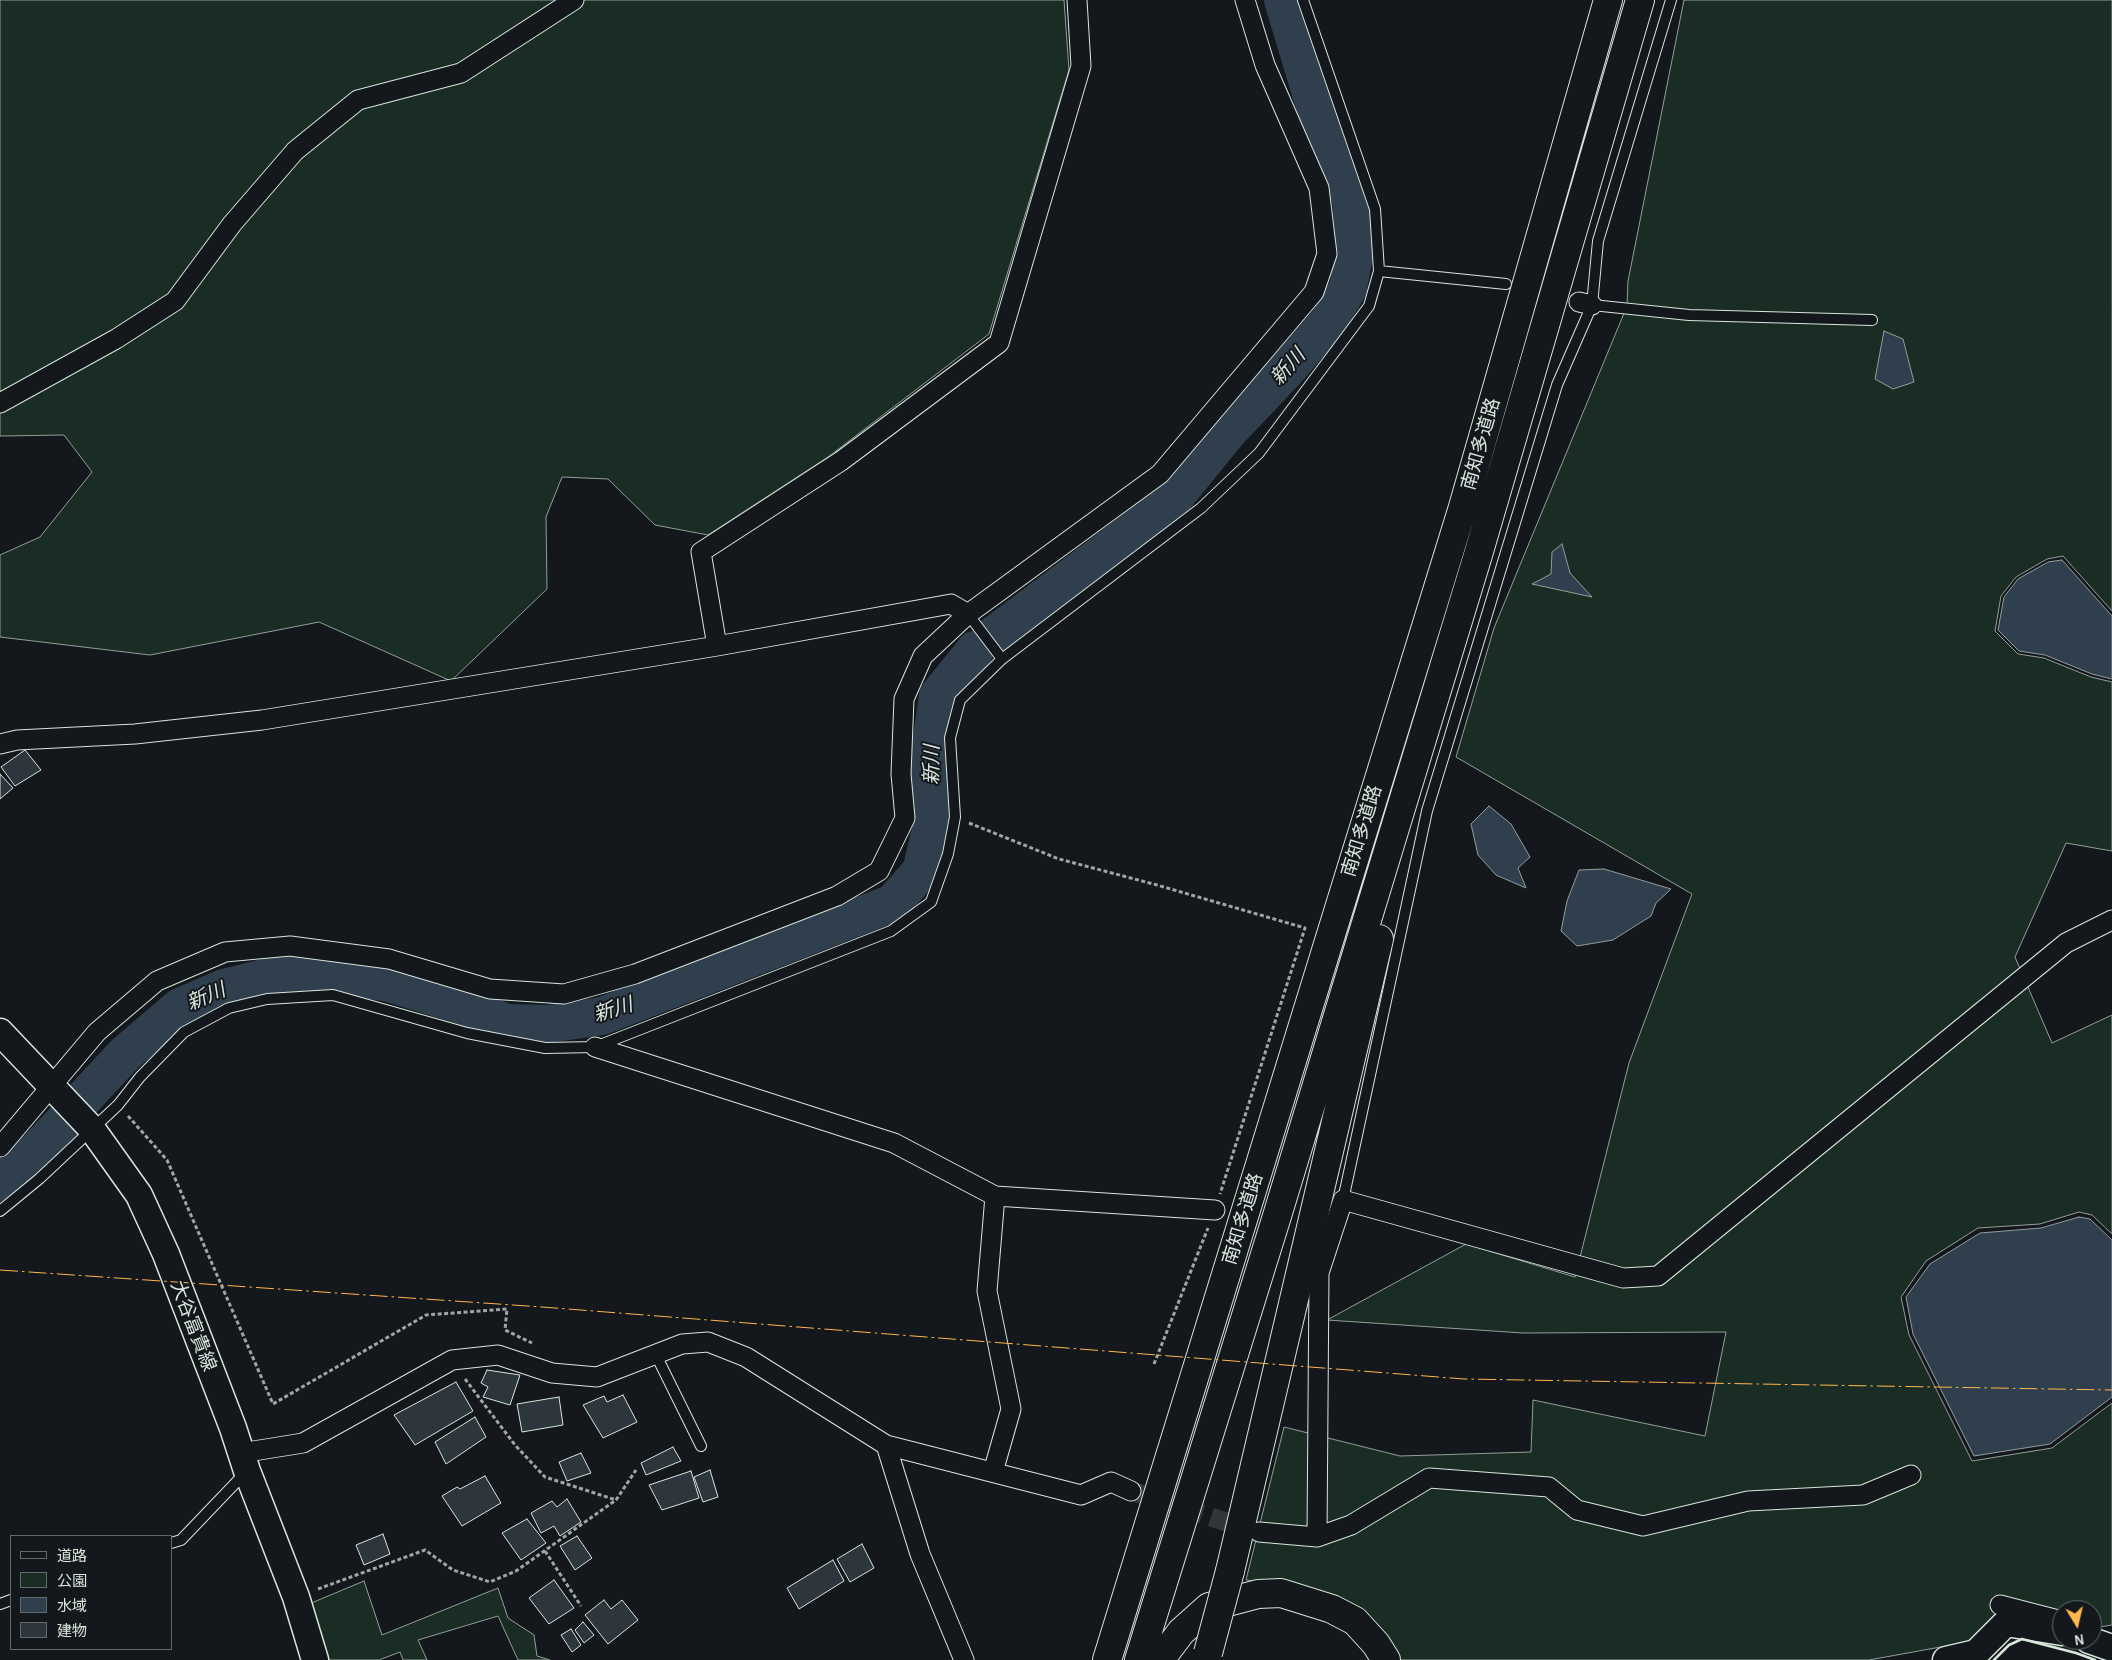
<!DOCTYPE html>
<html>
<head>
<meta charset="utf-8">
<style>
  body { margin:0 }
  #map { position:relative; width:2112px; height:1660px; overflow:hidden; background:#14181c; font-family:"Alegreya Sans","Noto Sans JP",sans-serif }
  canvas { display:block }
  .legend { position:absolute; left:10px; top:1535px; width:162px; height:115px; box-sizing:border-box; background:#14181c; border:1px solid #626a69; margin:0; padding:6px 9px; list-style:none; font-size:15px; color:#d8e6dc }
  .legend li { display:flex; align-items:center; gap:10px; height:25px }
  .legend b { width:25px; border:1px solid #626a69 }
  .north { position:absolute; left:2052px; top:1600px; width:50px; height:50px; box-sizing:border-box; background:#14181c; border:1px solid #626a69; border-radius:50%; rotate:171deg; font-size:14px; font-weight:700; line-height:20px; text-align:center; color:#d8e6dc }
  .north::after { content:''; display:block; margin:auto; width:18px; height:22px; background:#ffb74d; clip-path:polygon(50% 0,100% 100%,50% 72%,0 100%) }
</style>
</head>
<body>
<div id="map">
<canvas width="2112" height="1660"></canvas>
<ul class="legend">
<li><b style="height:6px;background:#14181c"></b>道路</li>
<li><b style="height:14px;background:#1a2d24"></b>公園</li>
<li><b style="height:14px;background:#2f3f4d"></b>水域</li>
<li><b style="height:14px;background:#2c363c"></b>建物</li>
</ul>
<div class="north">N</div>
</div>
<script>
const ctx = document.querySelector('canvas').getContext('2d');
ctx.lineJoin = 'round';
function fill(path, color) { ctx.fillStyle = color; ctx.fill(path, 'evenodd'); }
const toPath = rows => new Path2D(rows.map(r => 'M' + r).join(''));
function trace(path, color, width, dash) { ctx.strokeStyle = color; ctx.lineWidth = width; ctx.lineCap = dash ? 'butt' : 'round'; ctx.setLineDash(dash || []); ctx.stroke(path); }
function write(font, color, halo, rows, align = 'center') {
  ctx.font = font + ' "Alegreya Sans","Noto Sans JP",sans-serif'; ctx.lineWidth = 4; ctx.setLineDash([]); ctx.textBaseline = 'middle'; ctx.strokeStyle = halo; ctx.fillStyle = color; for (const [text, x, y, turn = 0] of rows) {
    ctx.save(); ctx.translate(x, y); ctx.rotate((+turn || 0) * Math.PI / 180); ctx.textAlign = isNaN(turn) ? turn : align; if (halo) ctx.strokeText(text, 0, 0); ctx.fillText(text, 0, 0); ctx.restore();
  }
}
const green = toPath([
  [0,0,1064,0,1069,70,989,334,828,457,708,535,655,525,608,479,562,477,546,517,547,589,451,681,319,622,150,655,0,637,0,555,40,537,92,472,64,435,0,436,0,0],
  [1684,0,2112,0,2112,611,2063,556,2047,559,2016,577,2001,596,1995,631,2018,654,2044,658,2091,677,2112,682,2112,851,2066,843,2015,957,2052,1043,2112,1015,2112,1234,2092,1215,2079,1212,2040,1224,1978,1228,1926,1261,1901,1297,1909,1335,1972,1461,2052,1448,2112,1403,2112,1625,2092,1628,2092,1610,2062,1610,2062,1631,1968,1642,1869,1660,1393,1660,1375,1627,1309,1587,1246,1580,1284,1427,1400,1456,1531,1452,1533,1400,1705,1436,1726,1332,1523,1333,1327,1320,1466,1244,1575,1277,1629,1063,1692,894,1456,757,1494,628,1627,306,1628,281,1684,0],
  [364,1581,382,1635,498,1588,508,1618,534,1635,537,1656,550,1660,518,1660,498,1616,418,1640,427,1660,403,1660,400,1652,379,1660,326,1660,309,1604,364,1581]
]);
fill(green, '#1a2d24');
trace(green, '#939e99', 1);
const water = toPath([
  [1884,331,1903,339,1914,382,1893,389,1875,379,1884,331],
  [1562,544,1570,573,1592,597,1532,584,1551,574,1552,552,1562,544],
  [2062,560,2112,616,2112,679,2092,674,2045,655,2019,651,1998,630,2004,597,2018,579,2048,562,2062,560],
  [1489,806,1511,824,1530,857,1518,868,1526,888,1496,875,1478,855,1471,824,1489,806],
  [1604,869,1671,889,1656,903,1651,916,1613,940,1577,946,1561,931,1567,901,1579,870,1604,869],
  [2079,1217,2090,1219,2112,1240,2112,1397,2050,1444,1974,1456,1913,1334,1906,1297,1930,1264,1980,1233,2041,1228,2079,1217]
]);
fill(water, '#2f3f4d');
trace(water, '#939e99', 1);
trace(toPath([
  [994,635,1171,502,1227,433,1284,373,1329,321,1348,288,1355,250,1351,199,1329,153,1283,0],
  [85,1097,125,1054,180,1007,224,988,277,975,335,975,390,983,457,1004,507,1023,548,1024,602,1016,893,903,921,871,934,818,928,765,938,696,975,650],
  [0,1183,25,1162,64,1121]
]), '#2f3f4d', 38);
const building = toPath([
  [25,750,41,770,15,786,1,767,25,750],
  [0,774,13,788,0,799,0,774],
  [487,1370,520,1375,510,1405,483,1397,488,1387,481,1383,487,1370],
  [456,1382,473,1411,415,1445,394,1415,456,1382],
  [623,1395,637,1422,603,1438,583,1405,604,1396,607,1402,623,1395],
  [559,1397,563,1425,522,1432,517,1404,559,1397],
  [475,1417,486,1437,446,1464,435,1442,475,1417],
  [673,1447,681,1461,646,1475,641,1463,673,1447],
  [581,1453,591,1473,567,1481,559,1462,581,1453],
  [710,1470,718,1497,703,1502,694,1477,710,1470],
  [691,1471,699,1498,662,1510,649,1485,691,1471],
  [485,1476,501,1503,462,1526,442,1496,457,1487,460,1489,485,1476],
  [567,1499,581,1522,560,1536,554,1526,541,1533,531,1513,552,1501,557,1507,567,1499],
  [527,1519,546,1543,521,1560,502,1533,527,1519],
  [383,1534,390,1554,364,1565,356,1545,383,1534],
  [577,1536,592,1558,575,1570,560,1546,577,1536],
  [862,1544,874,1568,850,1582,837,1559,862,1544],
  [833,1560,844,1581,799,1609,787,1588,833,1560],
  [554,1580,574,1608,549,1624,529,1598,554,1580],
  [604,1600,611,1609,622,1600,638,1620,608,1644,585,1615,604,1600],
  [583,1622,594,1635,584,1643,575,1630,583,1622],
  [571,1629,581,1645,572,1652,561,1635,571,1629]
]);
fill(building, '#2c363c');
trace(building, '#d8e6dc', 1);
trace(toPath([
  [1131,1491,1251,1530]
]), '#313739', 19, [19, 9]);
const lane = toPath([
  [1379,271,1506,284],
  [1592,305,1689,315,1872,320],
  [968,614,1002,659],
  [1343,1200,1427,811,1557,385,1592,305,1598,241,1671,0],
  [0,1211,39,1179,118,1105,140,1077,184,1032,229,1008,267,999,333,995,467,1033,545,1048,595,1047,891,931,931,902,948,854,955,817,950,738,960,700,1002,659,1201,508,1259,453,1369,306,1379,271,1375,209,1303,0],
  [656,1355,701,1446],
  [171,1543,181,1540,246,1472],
  [0,1604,11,1600]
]);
const street = toPath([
  [1579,302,1592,305],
  [0,403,116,339,175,301,232,224,295,151,358,100,461,73,574,0],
  [717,646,701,552,841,461,999,343,1081,66,1077,0],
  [0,744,17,740,135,734,262,720,717,646,951,604,968,614],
  [595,1047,894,1143,995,1196,1215,1210],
  [0,1147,97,1032,157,981,225,952,290,946,389,959,490,989,564,994,635,974,837,896,879,871,905,818,901,774,904,699,923,656,968,614,1160,474,1314,292,1327,254,1319,188,1265,65,1245,0],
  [886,1445,920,1554,964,1660],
  [241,1453,303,1443,452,1360,498,1355,552,1373,597,1377,682,1344,708,1342,746,1357,886,1445,1081,1495,1111,1482,1131,1491],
  [993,1472,1011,1409,987,1291,995,1196],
  [1259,1532,1317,1537,1351,1525,1429,1478,1549,1487,1577,1510,1643,1526,1748,1501,1863,1495,1911,1475],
  [1317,1537,1319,1273,1343,1200,1623,1278,1658,1276,2066,943,2112,920],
  [2000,1605,2062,1621]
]);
const secondary = toPath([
  [0,1032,92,1129,139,1195,166,1254,233,1428,247,1471,296,1597,315,1660],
  [2089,1640,2112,1648],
  [1946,1660,1976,1653,2006,1623,2062,1632]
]);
const highway = toPath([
  [1230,1571,1379,939],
  [1107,1660,1463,507,1608,0],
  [1139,1660,1277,1216,1478,555,1640,0],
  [1160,1660,1181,1632,1209,1607,1258,1594,1281,1593,1332,1609,1355,1621,1376,1644,1386,1660]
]);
trace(lane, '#d8e6dc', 12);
trace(street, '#d8e6dc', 21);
trace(secondary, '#d8e6dc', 29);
trace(highway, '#d8e6dc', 30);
trace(toPath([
  [969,823,1059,859,1157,885,1305,928,1220,1194],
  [128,1116,167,1160,273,1404,426,1315,507,1309,505,1330,532,1343],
  [1154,1364,1208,1228],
  [465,1379,515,1445,545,1477,616,1500],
  [545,1551,581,1606],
  [318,1589,425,1550,453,1570,490,1582,516,1571,616,1500,636,1470]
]), '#9da8a2', 3, [4, 2.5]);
trace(lane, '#14181c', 10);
trace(street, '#14181c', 19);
trace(secondary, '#14181c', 26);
trace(highway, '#14181c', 28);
const highwayBridge = toPath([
  [1208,1653,1230,1571]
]);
trace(highwayBridge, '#d8e6dc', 30, []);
trace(highwayBridge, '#14181c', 28);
trace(toPath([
  [1994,1660,2009,1645,2022,1639,2076,1653,2095,1660]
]), '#d8e6dc', 2.5);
trace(toPath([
  [0,1270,542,1307,1464,1379,2112,1390]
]), '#ffb74d', 1, [18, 4, 2.5, 4]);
write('19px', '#d8e6dc', '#14181c', [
  ["南知多道路",1481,444,-74],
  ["南知多道路",1362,831,-73],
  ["南知多道路",1243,1219,-73],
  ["大谷富貴線",193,1326,69]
]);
write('italic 20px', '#d8e6dc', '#14181c', [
  ["新川",1288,367,-48],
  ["新川",932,765,-89],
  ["新川",206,997,-23],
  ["新川",613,1010,-17]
]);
</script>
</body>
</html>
